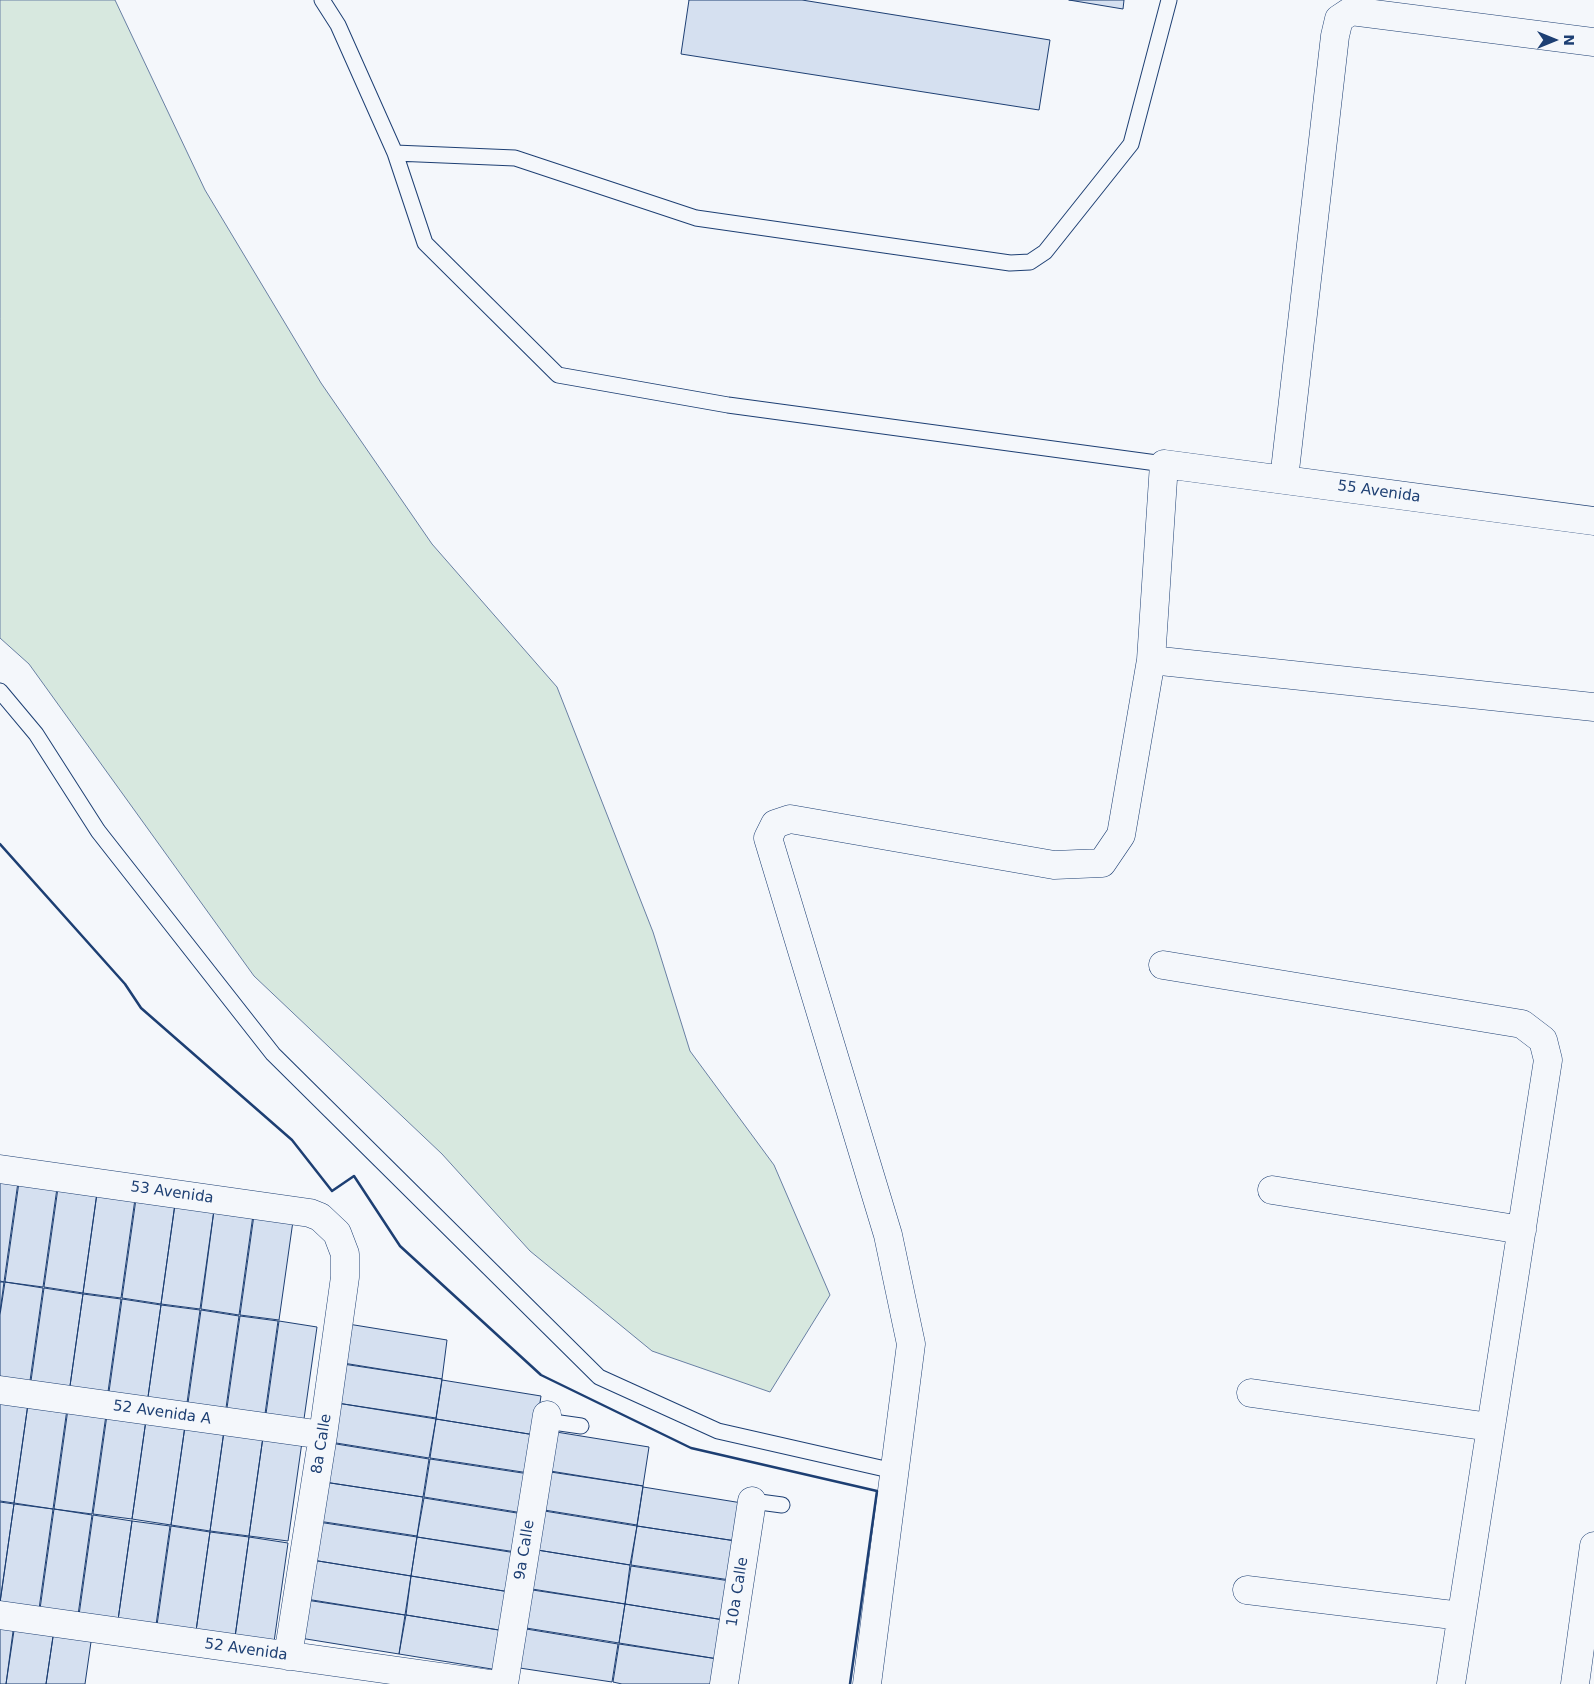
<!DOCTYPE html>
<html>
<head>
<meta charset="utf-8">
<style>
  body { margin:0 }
  #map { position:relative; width:1594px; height:1684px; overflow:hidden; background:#f4f7fb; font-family:"DejaVu Sans",sans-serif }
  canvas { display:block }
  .north { position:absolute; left:1529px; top:15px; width:50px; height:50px; -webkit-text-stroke:4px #f4f7fb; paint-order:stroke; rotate:90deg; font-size:14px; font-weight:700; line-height:20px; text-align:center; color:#1d3f73 }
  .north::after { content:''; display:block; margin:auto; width:18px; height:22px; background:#1d3f73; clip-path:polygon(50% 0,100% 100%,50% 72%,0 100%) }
</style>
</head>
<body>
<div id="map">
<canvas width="1594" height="1684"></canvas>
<div class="north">N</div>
</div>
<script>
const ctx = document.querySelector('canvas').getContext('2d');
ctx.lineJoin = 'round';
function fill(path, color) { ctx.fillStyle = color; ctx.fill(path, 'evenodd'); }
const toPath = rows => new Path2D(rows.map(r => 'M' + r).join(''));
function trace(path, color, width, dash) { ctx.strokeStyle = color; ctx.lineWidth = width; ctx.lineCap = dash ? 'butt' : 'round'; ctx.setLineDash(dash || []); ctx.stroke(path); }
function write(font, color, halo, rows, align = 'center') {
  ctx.font = font + ' "DejaVu Sans",sans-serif'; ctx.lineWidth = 4; ctx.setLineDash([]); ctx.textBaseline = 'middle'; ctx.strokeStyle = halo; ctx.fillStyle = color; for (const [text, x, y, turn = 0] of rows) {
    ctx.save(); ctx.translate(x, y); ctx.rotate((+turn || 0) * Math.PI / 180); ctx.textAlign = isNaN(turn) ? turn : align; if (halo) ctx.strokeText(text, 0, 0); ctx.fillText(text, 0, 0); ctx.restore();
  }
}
const green = toPath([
  [0,0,115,0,205,190,321,383,432,544,557,687,653,932,690,1051,774,1165,830,1295,770,1392,652,1351,530,1251,442,1154,254,976,29,664,0,638,0,0]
]);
fill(green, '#d7e8df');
trace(green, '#687fa3', 1);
const building = toPath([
  [689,0,802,0,1050,40,1039,110,681,54,689,0],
  [1069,0,1124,0,1123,9,1069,0],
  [0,1179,18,1182,4,1282,0,1281,0,1179],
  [19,1182,57,1188,43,1287,5,1282,19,1182],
  [58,1188,97,1193,83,1293,44,1287,58,1188],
  [97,1193,135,1199,121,1298,83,1293,97,1193],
  [136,1199,175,1204,161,1304,122,1298,136,1199],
  [175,1204,214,1210,200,1309,161,1304,175,1204],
  [214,1210,253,1215,239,1315,201,1309,214,1210],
  [254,1215,293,1221,279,1320,240,1315,254,1215],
  [0,1282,4,1282,0,1312,0,1282],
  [5,1282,43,1288,29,1388,0,1383,0,1315,5,1282],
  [44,1288,83,1294,69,1393,30,1388,44,1288],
  [83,1294,121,1299,107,1399,69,1393,83,1294],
  [122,1299,161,1305,147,1404,108,1399,122,1299],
  [161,1305,200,1310,186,1410,147,1404,161,1305],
  [201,1310,239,1316,225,1415,187,1410,201,1310],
  [240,1316,278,1321,264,1421,226,1415,240,1316],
  [279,1321,317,1327,303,1426,265,1421,279,1321],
  [348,1324,447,1340,442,1379,343,1363,348,1324],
  [343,1364,442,1379,436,1418,337,1403,343,1364],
  [442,1380,541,1396,535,1435,436,1419,442,1380],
  [0,1399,28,1404,14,1503,0,1501,0,1399],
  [337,1403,436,1419,429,1458,330,1442,337,1403],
  [28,1404,67,1409,53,1509,14,1503,28,1404],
  [68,1409,106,1415,92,1514,54,1509,68,1409],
  [107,1415,146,1420,132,1519,93,1514,107,1415],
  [436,1419,535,1435,529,1473,430,1458,436,1419],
  [146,1420,185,1426,171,1525,132,1519,146,1420],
  [185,1426,224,1431,210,1531,171,1525,185,1426],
  [224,1431,263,1437,249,1536,210,1531,224,1431],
  [550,1431,649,1447,643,1486,544,1470,550,1431],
  [263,1437,302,1442,288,1541,249,1536,263,1437],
  [330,1443,429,1459,423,1497,324,1482,330,1443],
  [430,1459,529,1474,523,1513,424,1497,430,1459],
  [544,1471,643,1486,637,1525,538,1509,544,1471],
  [324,1482,423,1497,417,1536,318,1521,324,1482],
  [643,1487,742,1503,736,1541,637,1526,643,1487],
  [424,1498,523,1514,516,1552,417,1537,424,1498],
  [0,1502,14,1504,0,1602,0,1502],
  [14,1504,53,1509,39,1609,0,1603,14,1504],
  [54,1509,92,1515,78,1615,40,1609,54,1509],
  [538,1510,637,1526,630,1565,531,1549,538,1510],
  [93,1515,132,1521,118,1620,79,1615,93,1515],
  [132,1521,170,1526,156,1625,118,1620,132,1521],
  [318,1522,417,1537,411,1576,312,1560,318,1522],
  [171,1526,210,1532,196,1631,157,1625,171,1526],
  [637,1526,736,1541,730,1580,631,1565,637,1526],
  [210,1532,249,1537,235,1637,196,1631,210,1532],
  [249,1537,288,1543,274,1642,235,1637,249,1537],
  [417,1537,516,1553,510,1592,411,1576,417,1537],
  [531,1549,630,1565,625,1604,526,1588,531,1549],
  [312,1560,411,1576,405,1615,306,1599,312,1560],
  [631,1566,730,1581,724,1620,625,1604,631,1566],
  [411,1576,510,1592,505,1631,406,1615,411,1576],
  [526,1589,625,1604,619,1643,520,1627,526,1589],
  [306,1600,405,1615,399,1654,300,1638,306,1600],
  [625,1604,724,1620,718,1659,619,1643,625,1604],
  [406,1615,505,1631,498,1670,399,1654,406,1615],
  [0,1622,14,1624,6,1684,0,1684,0,1622],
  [15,1624,54,1630,46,1684,6,1684,15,1624],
  [520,1628,618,1644,612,1682,513,1667,520,1628],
  [54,1630,92,1635,85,1684,46,1684,54,1630],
  [619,1644,718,1659,714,1684,622,1684,613,1682,619,1644]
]);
fill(building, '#d5e0f0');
trace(building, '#1d3f73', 1);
const lane = toPath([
  [322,0,338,25,395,153,425,243,558,375,728,405,1164,464],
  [395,153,515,158,696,218,1010,263,1030,262,1045,252,1131,144,1169,0],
  [0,691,36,734,98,831,273,1054,599,1377,718,1431,894,1471],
  [546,1421,581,1426],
  [752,1501,782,1505]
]);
const street = toPath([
  [1284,479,1335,36,1339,19,1351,11,1594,42],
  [1151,660,1594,707],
  [1163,965,1522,1024,1543,1040,1548,1060,1451,1684],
  [0,1169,310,1213,320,1217,337,1233,345,1254,345,1277,323,1435,288,1656],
  [1272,1190,1522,1230],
  [0,1390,323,1435],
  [1251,1393,1490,1427],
  [1247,1590,1461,1616],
  [0,1615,491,1684],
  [504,1684,547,1415],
  [724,1684,752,1501],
  [867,1684,911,1344,888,1235,768,838,775,824,790,819,1054,865,1102,863,1121,835,1151,660,1164,464,1594,521],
  [1575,1684,1594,1546]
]);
trace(lane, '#1d3f73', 17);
trace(street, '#1d3f73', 29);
trace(lane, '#f4f7fb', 15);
trace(street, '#f4f7fb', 28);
trace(toPath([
  [0,844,125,984,141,1008,292,1140,332,1191,354,1176,400,1246,541,1375,691,1448,877,1491,850,1684]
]), '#1d3f73', 2.5);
write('15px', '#1d3f73', '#f4f7fb', [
  ["55 Avenida",1379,492,8],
  ["53 Avenida",172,1193,8],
  ["52 Avenida A",162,1413,8],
  ["8a Calle",322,1444,-81],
  ["9a Calle",525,1550,-81],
  ["10a Calle",738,1592,-81],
  ["52 Avenida",246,1650,8]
]);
</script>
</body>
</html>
